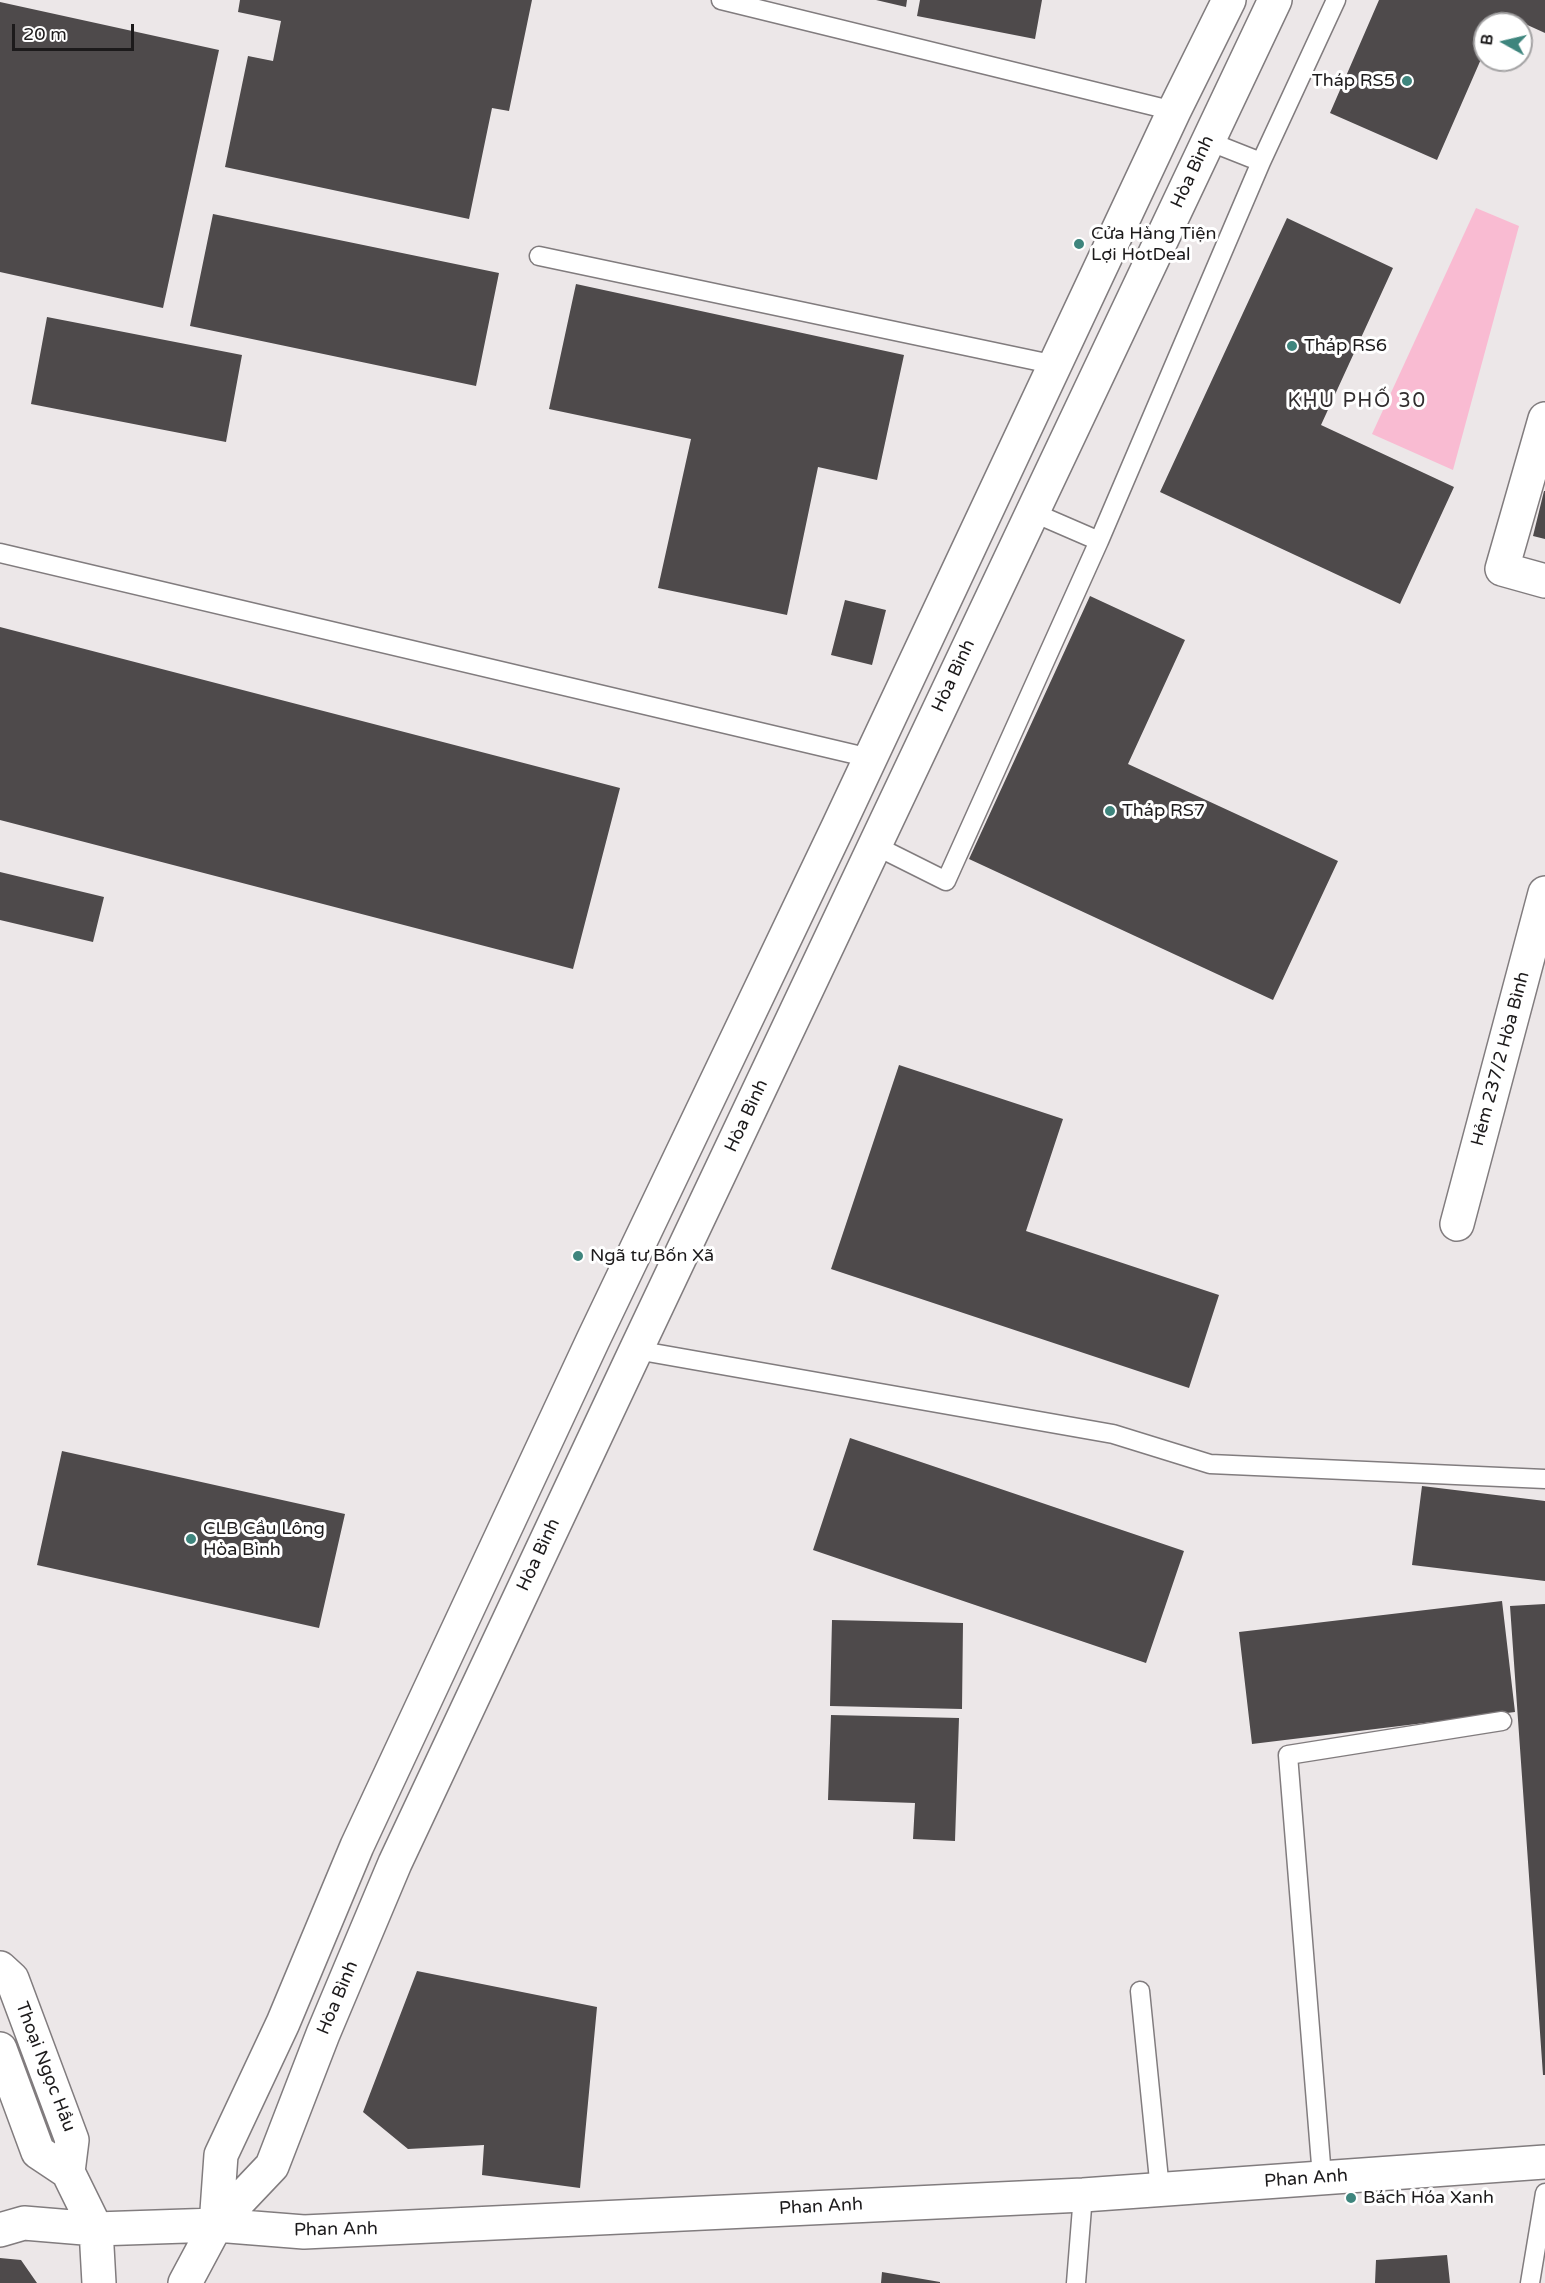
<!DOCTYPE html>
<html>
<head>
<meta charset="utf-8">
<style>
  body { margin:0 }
  #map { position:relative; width:1545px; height:2283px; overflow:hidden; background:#ece7e8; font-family:"Varela Round",sans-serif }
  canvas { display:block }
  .north { position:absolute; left:1473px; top:12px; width:60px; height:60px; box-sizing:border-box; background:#fff; border:2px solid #a4a3a4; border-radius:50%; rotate:278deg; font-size:16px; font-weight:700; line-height:24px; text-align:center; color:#1c1a1b }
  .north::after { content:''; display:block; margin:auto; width:21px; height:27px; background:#3e857d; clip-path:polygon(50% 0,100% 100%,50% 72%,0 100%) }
  .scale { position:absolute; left:12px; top:24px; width:122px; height:27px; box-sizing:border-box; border:3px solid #1c1a1b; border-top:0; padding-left:8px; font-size:18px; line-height:21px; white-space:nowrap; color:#1c1a1b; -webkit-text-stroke:4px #fff; paint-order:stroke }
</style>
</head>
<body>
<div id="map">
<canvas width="1545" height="2283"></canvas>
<div class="north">B</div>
<div class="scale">20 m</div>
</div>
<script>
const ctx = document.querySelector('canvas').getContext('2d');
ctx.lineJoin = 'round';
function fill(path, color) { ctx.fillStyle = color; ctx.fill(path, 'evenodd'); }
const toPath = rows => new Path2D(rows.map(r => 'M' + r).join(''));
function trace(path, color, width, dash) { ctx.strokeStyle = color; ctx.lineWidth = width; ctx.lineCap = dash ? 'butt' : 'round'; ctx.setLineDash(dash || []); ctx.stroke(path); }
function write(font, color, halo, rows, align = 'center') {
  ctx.font = font + ' "Varela Round",sans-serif'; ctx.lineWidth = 6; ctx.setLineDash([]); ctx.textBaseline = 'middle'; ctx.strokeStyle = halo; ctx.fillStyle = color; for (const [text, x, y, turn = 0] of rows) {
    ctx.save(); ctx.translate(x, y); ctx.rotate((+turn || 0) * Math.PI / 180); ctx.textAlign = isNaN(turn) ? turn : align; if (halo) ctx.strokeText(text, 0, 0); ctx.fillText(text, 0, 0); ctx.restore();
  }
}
fill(toPath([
  [1476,208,1519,226,1453,470,1372,434]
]), '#f9bbd2');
fill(toPath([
  [240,0,532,0,509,111,492,108,469,219,225,167,248,56,273,61,281,21,238,12],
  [876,0,907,0,906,7],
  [920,0,1042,0,1035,39,917,16],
  [1379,0,1545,0,1545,33,1501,13,1496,24,1485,24,1485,50,1437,160,1330,113],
  [0,2,219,50,163,308,0,272],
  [213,214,499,273,476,386,190,326],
  [1287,218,1393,268,1321,425,1454,487,1400,604,1160,492],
  [576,284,904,355,877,480,818,467,787,615,658,588,691,439,549,409],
  [47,317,242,355,226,442,31,404],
  [1544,491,1545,491,1545,539,1533,536],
  [1090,596,1185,640,1128,764,1338,861,1273,1000,969,859],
  [845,600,886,610,872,665,831,655],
  [0,627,620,788,573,969,0,820],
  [0,872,104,897,93,942,0,920],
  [899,1065,1063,1119,1026,1231,1219,1295,1189,1388,831,1269],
  [850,1438,1184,1551,1146,1663,813,1550],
  [62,1451,345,1514,319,1628,37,1565],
  [1422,1486,1545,1501,1545,1581,1412,1565],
  [1502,1601,1515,1712,1252,1744,1239,1632],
  [1545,1604,1545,2075,1543,2075,1510,1606],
  [832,1620,963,1623,962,1709,830,1706],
  [831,1715,959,1718,955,1841,913,1839,915,1803,828,1800],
  [417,1971,597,2007,580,2188,482,2175,484,2145,408,2149,363,2112],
  [1447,2255,1450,2283,1375,2283,1376,2260],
  [0,2258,21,2260,37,2283,0,2283],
  [882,2272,940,2282,940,2283,881,2283]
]), '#4e4a4b');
const service = toPath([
  [721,0,1174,111],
  [1208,141,1261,162,1336,0],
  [539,256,1056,365],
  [1032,512,1099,541,1261,162],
  [0,553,870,758],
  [874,845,946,881,1099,541],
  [636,1350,1113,1434,1210,1464,1545,1479],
  [1140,1991,1160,2190],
  [1322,2177,1288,1755,1502,1721],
  [1076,2283,1083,2195],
  [1530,2283,1545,2193]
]);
const minor = toPath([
  [1545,419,1502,569,1545,581],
  [1457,1224,1545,893]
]);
const secondary = toPath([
  [0,1968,12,1979,72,2140,68,2172],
  [0,2049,38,2152,68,2172,96,2229,99,2283],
  [216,2225,221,2155,283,2023,357,1846,593,1340,838,827,1174,111,1229,0],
  [0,2230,24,2223,96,2229,216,2225,304,2232,1083,2195,1545,2162],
  [185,2283,216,2225,272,2166,323,2034,395,1863,636,1350,1275,0]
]);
trace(service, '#817c7e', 21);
trace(minor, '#817c7e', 36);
trace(secondary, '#817c7e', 36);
trace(service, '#fff', 18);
trace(minor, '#fff', 33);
trace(secondary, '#fff', 33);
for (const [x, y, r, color] of [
  [1407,81,6,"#3e857d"],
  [1079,244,6,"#3e857d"],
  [1292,346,6,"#3e857d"],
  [1110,811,6,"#3e857d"],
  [578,1256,6,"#3e857d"],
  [191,1539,6,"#3e857d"],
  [1351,2198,6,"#3e857d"]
]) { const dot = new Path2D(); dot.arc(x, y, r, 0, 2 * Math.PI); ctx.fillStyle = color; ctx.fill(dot); trace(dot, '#fff', 2); }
write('18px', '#1c1a1b', '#fff', [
  ["Tháp RS5",1395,81,"right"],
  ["Cửa Hàng Tiện",1091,234],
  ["Lợi HotDeal",1091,255],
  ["Tháp RS6",1304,346],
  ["Tháp RS7",1122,811],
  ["Ngã tư Bốn Xã",590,1256],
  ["CLB Cầu Lông",203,1529],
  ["Hòa Bình",203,1550],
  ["Bách Hóa Xanh",1363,2198]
], 'left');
write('18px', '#1c1a1b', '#fff', [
  ["Hòa Bình",1193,172,-65],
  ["Hòa Bình",954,676,-65],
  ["Hẻm 237/2 Hòa Bình",1501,1059,-75],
  ["Hòa Bình",747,1116,-65],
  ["Hòa Bình",539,1555,-65],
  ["Hòa Bình",338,1998,-67],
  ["Thoại Ngọc Hầu",45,2067,69],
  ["Phan Anh",1306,2179,-4],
  ["Phan Anh",821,2207,-3],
  ["Phan Anh",336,2230,-1]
]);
ctx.letterSpacing = '1.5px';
write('20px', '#322e2f', '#fff', [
  ["KHU PHỐ 30",1357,402]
]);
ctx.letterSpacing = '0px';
</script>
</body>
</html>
